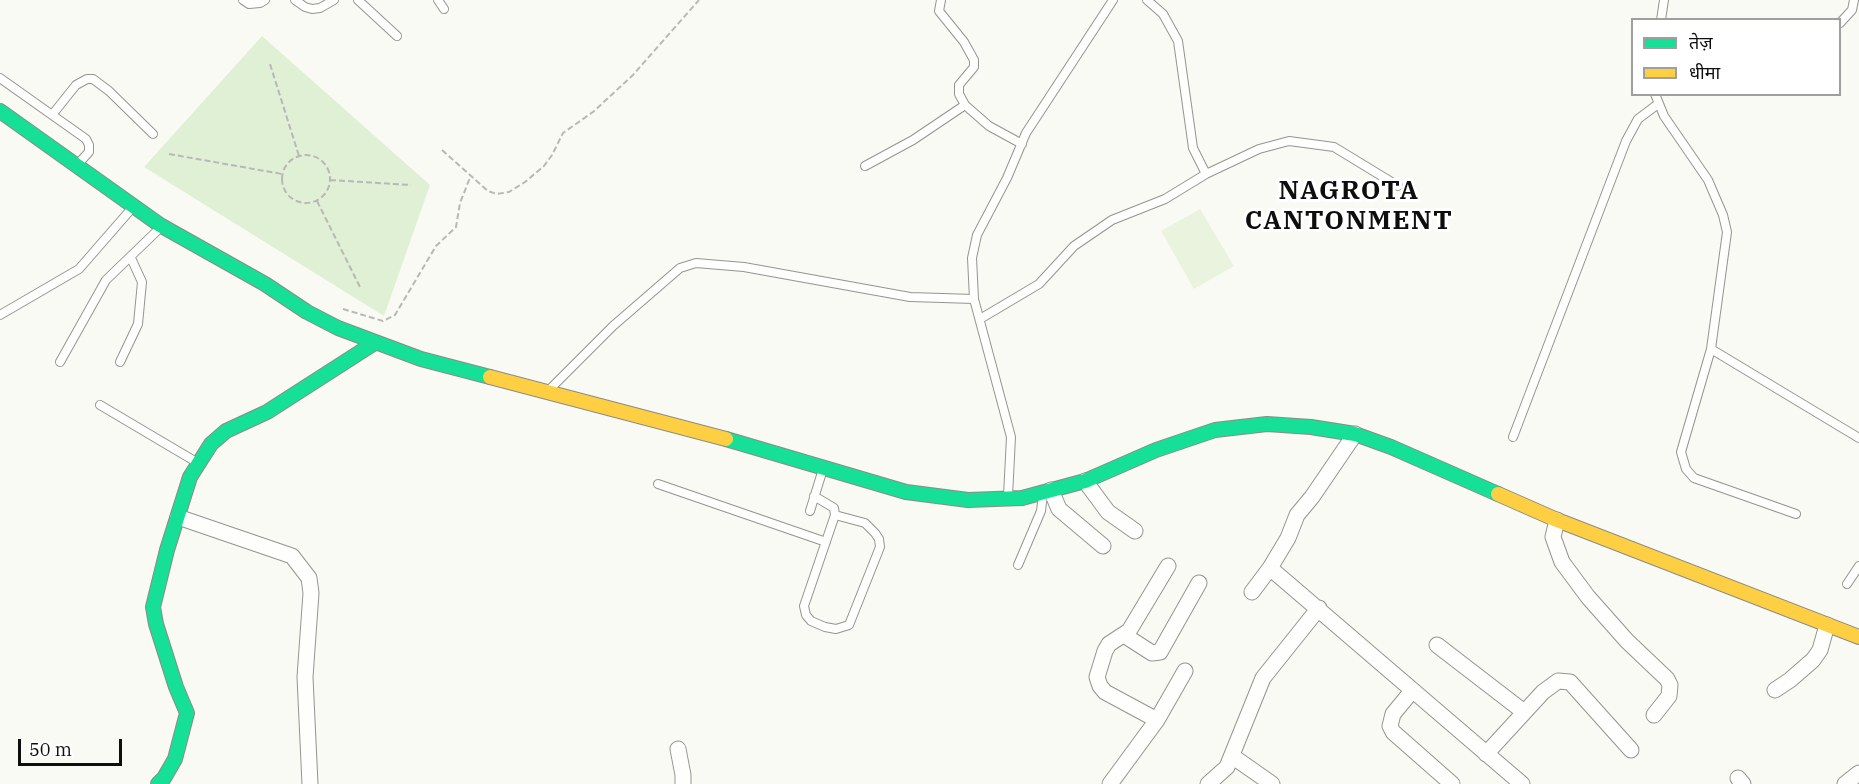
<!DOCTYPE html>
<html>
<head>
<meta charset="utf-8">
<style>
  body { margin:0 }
  #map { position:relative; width:1859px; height:784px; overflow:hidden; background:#fafaf4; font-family:"IBM Plex Serif","Noto Sans Devanagari",serif }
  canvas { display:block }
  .legend { position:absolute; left:1631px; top:18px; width:210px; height:78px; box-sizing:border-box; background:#fff; border:2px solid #9f9f9f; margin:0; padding:8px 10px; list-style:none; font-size:18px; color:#0e0e0e }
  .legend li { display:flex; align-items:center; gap:12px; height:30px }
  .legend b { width:30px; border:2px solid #9f9f9f }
  .scale { position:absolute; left:18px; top:739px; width:104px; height:27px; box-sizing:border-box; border:3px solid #0e0e0e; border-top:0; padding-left:8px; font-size:18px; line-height:21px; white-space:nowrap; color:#0e0e0e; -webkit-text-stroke:4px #fff; paint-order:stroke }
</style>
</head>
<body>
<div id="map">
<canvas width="1859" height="784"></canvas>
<ul class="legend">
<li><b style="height:8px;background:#16e098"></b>तेज़</li>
<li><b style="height:8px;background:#ffcf43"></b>धीमा</li>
</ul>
<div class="scale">50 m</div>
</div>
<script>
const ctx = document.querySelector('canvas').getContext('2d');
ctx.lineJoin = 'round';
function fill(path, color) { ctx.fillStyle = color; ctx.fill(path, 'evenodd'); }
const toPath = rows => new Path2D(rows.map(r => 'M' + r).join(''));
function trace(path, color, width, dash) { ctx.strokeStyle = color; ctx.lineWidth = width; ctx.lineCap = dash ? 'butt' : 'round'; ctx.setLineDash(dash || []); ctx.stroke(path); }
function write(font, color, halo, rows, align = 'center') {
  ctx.font = font + ' "IBM Plex Serif",serif'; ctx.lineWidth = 6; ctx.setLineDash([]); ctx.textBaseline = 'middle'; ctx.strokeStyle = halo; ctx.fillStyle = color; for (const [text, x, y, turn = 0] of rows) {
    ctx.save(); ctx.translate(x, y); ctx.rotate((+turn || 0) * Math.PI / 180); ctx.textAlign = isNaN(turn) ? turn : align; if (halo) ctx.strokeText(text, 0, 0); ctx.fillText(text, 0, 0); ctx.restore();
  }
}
fill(toPath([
  [262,36,430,185,384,316,144,167]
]), '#e0f0d5');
fill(toPath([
  [1200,209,1234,266,1194,289,1161,231]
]), '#eaf3de');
const lane = toPath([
  [243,0,249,4,260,3,265,0],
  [295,0,305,7,312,9,320,8,334,0],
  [358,0,397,36],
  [438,0,444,9],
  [941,0,939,11,964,42,974,60,974,67,959,85,959,94,965,105,989,126,1022,144],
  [1147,0,1163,14,1178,41,1193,148,1206,174],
  [1661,20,1664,0],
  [1840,23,1852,10,1854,0],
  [0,78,86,139,89,145,89,152,77,165],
  [1655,94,1664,116,1708,180,1723,215,1727,232,1711,349,1681,452,1686,469,1694,478,1796,514],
  [52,115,76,85,87,79,93,79,109,91,153,134],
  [865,166,913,140,965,105],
  [0,315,79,269,133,207],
  [980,319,1039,284,1074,246,1112,220,1165,199,1206,174,1259,149,1289,141,1334,147,1398,186],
  [1711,349,1859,438],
  [60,362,106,280,160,228],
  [120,362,138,324,142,282,131,258],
  [550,389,613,326,680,268,696,263,744,267,910,297,974,299],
  [100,405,198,463],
  [1513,437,1626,141,1638,119,1658,104],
  [658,484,826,542],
  [814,496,834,508,835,515,804,606,806,615,811,621,825,627,836,629,849,625,880,547,879,539,875,533,865,523,835,515],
  [1008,496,1011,437,974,299,972,258,977,235,1007,178,1026,133,1113,0],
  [810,511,823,469],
  [1018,565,1041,511,1043,494],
  [1847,584,1859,566]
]);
const street = toPath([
  [1085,481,1108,512,1135,531],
  [1051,490,1059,509,1103,546],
  [178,517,292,556,309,578,311,593,305,677,310,784],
  [1557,520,1553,537,1562,562,1588,597,1627,641,1667,679,1670,685,1669,696,1654,715],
  [1270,568,1522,784],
  [1252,592,1270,568,1288,538,1297,515,1312,497,1355,434],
  [1124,635,1152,653,1160,652,1199,583],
  [1437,645,1524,712],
  [1775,690,1790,680,1813,660,1820,650,1827,625],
  [1412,691,1393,714,1390,726,1393,732,1452,784],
  [1157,720,1105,692,1100,686,1097,677,1105,651,1109,644,1129,631,1168,566],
  [678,749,683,775,683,784],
  [1486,754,1543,692,1558,681,1570,682,1631,750],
  [1232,756,1272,784],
  [1738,778,1743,784],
  [1110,784,1157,720,1185,671],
  [1208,784,1227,767,1263,678,1319,608],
  [1845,784,1859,773]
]);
const fast = toPath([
  [0,111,160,225,265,284,307,312,338,328,421,359,490,377],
  [726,439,906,492,968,500,1022,498,1085,481,1156,450,1215,430,1267,424,1311,427,1355,434,1391,447,1498,494],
  [158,784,164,778,175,759,187,713,176,687,156,624,153,607,167,550,190,477,211,444,226,431,267,412,376,342]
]);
const slow = toPath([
  [490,377,726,439],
  [1498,494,1557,520,1859,637]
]);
trace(lane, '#949492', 10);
trace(street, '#949492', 17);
trace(fast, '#8b8b88', 16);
trace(slow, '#8b8b88', 16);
trace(toPath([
  [270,64,299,156],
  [442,150,488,191,497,194,509,192,525,182,544,166,552,155,563,133,593,112,633,75,699,0],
  [169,154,282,174],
  '282 179a24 24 0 1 1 48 0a24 24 0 1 1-48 0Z',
  [330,180,411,185],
  [317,201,361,289],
  [343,309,383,321,395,315,436,246,456,227,460,203,471,175]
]), '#b8b8b7', 2, [6, 3]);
trace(lane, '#fefefd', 8);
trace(street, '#fefefd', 15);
trace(fast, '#16e098', 14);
trace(slow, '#ffcf43', 14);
ctx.letterSpacing = '1.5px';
write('bold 26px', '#0e0e0e', '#fff', [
  ["NAGROTA",1349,191],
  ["CANTONMENT",1349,221]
]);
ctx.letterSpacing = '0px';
</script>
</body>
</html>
